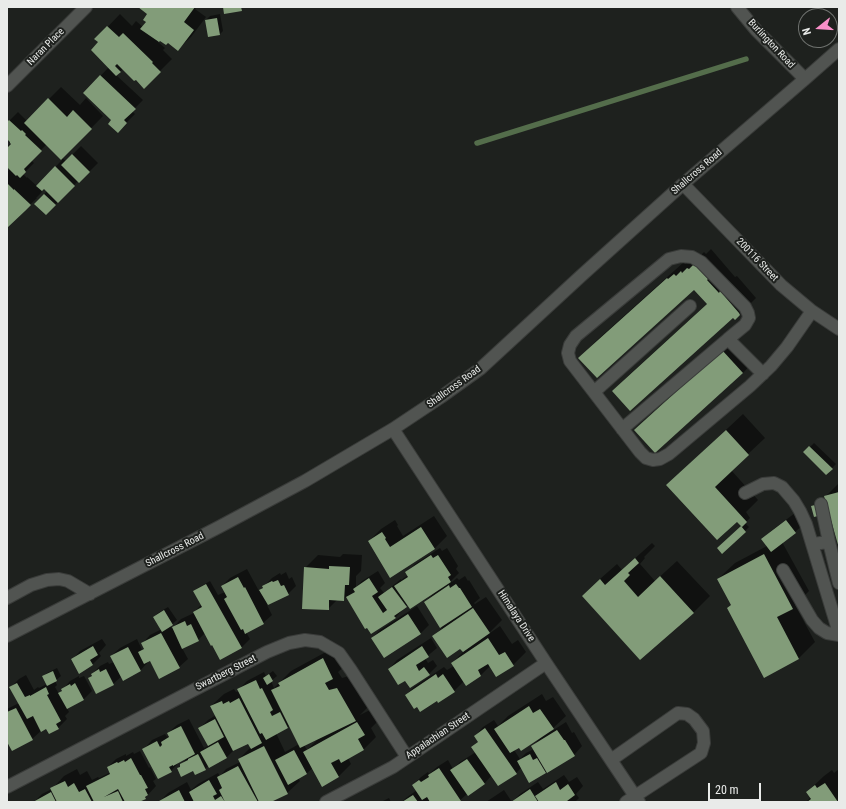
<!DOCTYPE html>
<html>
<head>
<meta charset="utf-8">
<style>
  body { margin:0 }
  #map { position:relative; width:846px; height:809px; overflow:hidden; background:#1e211e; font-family:"Roboto Condensed",sans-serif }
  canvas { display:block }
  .frame { position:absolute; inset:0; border:8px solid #e9ebe9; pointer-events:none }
  .north { position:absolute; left:798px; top:8px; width:40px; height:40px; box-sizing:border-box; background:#1e211e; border:1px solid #6f726f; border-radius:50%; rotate:253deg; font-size:11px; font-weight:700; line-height:16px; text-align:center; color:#e9ebe9 }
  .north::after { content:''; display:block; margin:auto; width:14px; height:18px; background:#f98fc8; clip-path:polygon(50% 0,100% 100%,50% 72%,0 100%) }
  .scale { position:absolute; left:708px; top:783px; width:53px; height:18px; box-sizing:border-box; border:2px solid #e9ebe9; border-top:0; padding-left:5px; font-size:12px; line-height:14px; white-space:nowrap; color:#e9ebe9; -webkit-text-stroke:3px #1e211e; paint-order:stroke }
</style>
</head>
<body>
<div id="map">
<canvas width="846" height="809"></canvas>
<div class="frame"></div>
<div class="north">N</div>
<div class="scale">20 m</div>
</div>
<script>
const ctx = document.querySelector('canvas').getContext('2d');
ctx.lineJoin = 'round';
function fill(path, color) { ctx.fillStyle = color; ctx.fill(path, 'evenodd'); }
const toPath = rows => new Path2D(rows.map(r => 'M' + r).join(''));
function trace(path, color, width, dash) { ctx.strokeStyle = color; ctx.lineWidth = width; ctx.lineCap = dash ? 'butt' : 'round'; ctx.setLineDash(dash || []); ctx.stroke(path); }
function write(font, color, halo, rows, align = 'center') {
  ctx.font = font + ' "Roboto Condensed",sans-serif'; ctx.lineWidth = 4; ctx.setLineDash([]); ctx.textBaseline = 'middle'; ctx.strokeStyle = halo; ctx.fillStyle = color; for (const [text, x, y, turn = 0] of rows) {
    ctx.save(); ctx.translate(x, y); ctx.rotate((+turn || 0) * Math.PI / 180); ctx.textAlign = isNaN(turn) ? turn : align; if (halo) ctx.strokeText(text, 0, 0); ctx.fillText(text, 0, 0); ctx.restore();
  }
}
fill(toPath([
  [140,7,197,7,195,9,206,17,191,37,178,49,168,42,160,40,158,42,165,48,163,50,172,59,144,87,136,78,123,69,116,75,143,100,132,111,135,114,126,123,113,120,84,93,109,67,99,42,96,39,120,14,132,26,136,21,143,27,147,22,148,14],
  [220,14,223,31,220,34,206,20,210,16],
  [61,87,80,105,86,98,103,116,62,158,66,161,81,146,98,163,79,182,78,181,46,214,35,204,47,191,44,188,41,190,42,192,36,198,37,198,7,227,7,170,8,171,10,169,7,166,7,147,12,142,7,137,7,123,18,112,27,121],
  [47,144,62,160,37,186,27,177,27,178,23,174,34,163,31,160],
  [711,249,735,277,737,276,756,298,735,319,733,317,613,391,629,375,708,303,694,288,580,358,596,341,684,262,685,264,691,259,699,257,704,252,706,254],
  [736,339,755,360,743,373,648,418],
  [743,414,765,438,731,470,758,500,746,512,750,518,745,523,749,527,745,531,722,544,742,526,684,469],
  [814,443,836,464,826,474,805,452],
  [839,483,839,546,825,497],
  [795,513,804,524,795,532,782,542,809,591,795,605,815,642,798,659,732,604,718,579,735,563,767,546,762,540,771,531],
  [434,516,447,536,435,548,390,577,369,541,381,529,395,520,398,525,397,526,403,536],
  [652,543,655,546,644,557,645,558,640,564,655,581,677,561,710,596,693,613,640,659,600,579,617,564,622,570],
  [440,548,442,551,447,548,458,566,456,569,459,573,451,581,452,582,457,578,459,580,465,576,468,581,469,580,480,598,474,603,475,604,486,597,502,620,489,633,490,633,500,626,512,644,518,640,526,652,513,665,490,666,481,675,466,684,464,681,454,691,438,702,437,700,406,695,414,687,444,667,447,670,454,666,452,663,464,651,461,647,434,636,442,628,425,602,434,593,408,604,395,618,365,627,347,596,343,600,338,599,328,609,305,568,318,555,340,557,343,554,362,555,361,571,356,576,356,587,362,581,378,571,385,583,380,588,384,593,401,579,401,580,408,575,406,573,415,564],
  [247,569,259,591,272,578,280,573,281,575,286,572,289,579,292,577,296,586,288,594,267,605,272,615,263,623,246,632,250,639,242,647,221,658,205,633,198,640,182,648,188,659,179,667,150,660,148,661,148,662,140,671,122,676,113,684,89,678,92,675,92,674,100,666,108,662,109,664,114,662,111,656,120,648,137,639,142,650,144,648,142,644,150,635,162,629,154,617,158,613,168,607,177,620,170,626,172,629,181,619,194,613,194,612,201,605,194,592,198,588,210,581,218,595,225,592,222,586,230,578],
  [417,606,429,625,421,633,384,656,372,638,380,630],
  [431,638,437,648,425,658,428,663,433,660,437,666,429,674,405,679,389,669,397,660],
  [102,639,106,645,99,653,101,656,93,664,72,660,80,651],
  [335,647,345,666,338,672,342,678,349,676,368,707,360,715,370,710,377,722,371,728,376,737,363,750,348,758,351,764,338,777,313,768,307,773,298,778,300,781,287,793,269,802,161,802,160,801,168,793,187,782,191,790,198,784,218,773,220,776,226,769,240,762,239,759,251,747,249,742,234,750,226,758,209,765,205,769,195,773,194,770,181,766,181,765,187,758,179,762,171,771,144,749,152,740,165,734,167,737,169,735,168,733,177,725,189,719,204,748,208,746,209,745,200,728,208,720,216,715,211,706,224,694,234,689,236,692,239,691,238,690,247,681,264,672,266,676,273,671,277,676,271,681,274,688,291,671],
  [290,725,299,744,285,752,276,733,287,728],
  [317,740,307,750,304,745],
  [57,668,61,676,55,681,57,685,55,687,59,694,70,681,79,676,79,678,84,676,92,691,84,699,67,708,69,712,65,716,67,719,58,728,50,733,47,728,42,730,32,739,9,744,7,746,7,709,19,703,11,687,19,679,26,675,34,690,38,687,39,688,47,684,43,677,47,673],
  [542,694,546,701,553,697,566,716,551,730,552,731,566,722,572,733,574,732,582,746,574,755,545,772,522,767,516,773,492,775,484,784,467,794,458,802,402,802,406,798,417,790,413,785,421,777,428,772,429,774,437,767,448,760,453,769,460,762,476,752,473,747,479,741,475,736,483,727,494,720,498,726,508,716],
  [541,737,532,747,534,749,526,753,520,759,514,750,519,746],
  [140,751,149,768,150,767,156,779,153,781,156,786,145,798,137,802,34,802,42,794,52,789,64,776,77,769,80,775,87,771,92,780,98,777,99,778,111,772,108,767,116,759,126,754,126,756,133,752,134,754],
  [839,769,839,802,806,802,811,797,807,792,824,776,832,770,834,773],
  [564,775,569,782,577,777,583,786,576,794,579,798,575,802,486,802,504,790,512,802,520,794,538,782,543,789],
  [389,798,391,802,381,802]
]), '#0007');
trace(toPath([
  [477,143,746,59]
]), '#546d4b', 5.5);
fill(toPath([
  [138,7,195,7,184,22,194,30,178,51,168,43,166,45,160,41,159,42,140,29,146,22,143,20,147,14],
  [223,7,241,7,242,11,224,14],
  [217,18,220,35,208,37,205,20],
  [107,26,119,37,123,33,153,62,152,63,161,72,144,89,136,80,134,81,117,64,115,66,121,72,116,76,91,50,98,42,94,39],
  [100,75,136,109,124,120,127,123,118,133,108,124,111,120,83,93],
  [48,98,67,117,73,110,92,129,61,160,24,123],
  [9,120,21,131,22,130,26,134,25,135,42,151,24,169,26,172,20,178,17,175,16,176,7,167,7,148,11,144,10,143,10,142,7,139,7,122],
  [72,154,90,172,79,183,61,165],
  [55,166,75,186,58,203,44,189,42,191,36,186],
  [7,183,14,190,14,189,31,205,25,211,7,228],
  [44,194,56,205,46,215,34,204],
  [694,264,708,279,707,280,719,293,720,291,739,313,740,315,735,320,733,318,630,411,612,391,707,304,694,290,597,378,578,358,667,278,668,279,674,274,676,276,681,271,682,273,687,268,689,269],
  [722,350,743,373,655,453,634,430],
  [726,430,749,455,715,487,747,522,742,527,737,522,717,540,666,485],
  [809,446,833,469,826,475,803,452],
  [839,492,839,548,824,496],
  [819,504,822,515,814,517,811,506],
  [786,520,796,533,771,552,761,539],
  [741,526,746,532,722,554,717,548],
  [421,527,435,549,390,578,368,541,382,532,386,538,385,539,390,547],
  [764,554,793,609,777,617,799,659,764,678,727,608,731,605,717,579],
  [431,555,433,558,438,555,451,575,448,577,451,582,410,609,394,586,408,577,405,572],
  [635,558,639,563,628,573,630,575,624,581,638,597,660,576,694,613,640,660,582,596,600,579,605,585],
  [329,566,350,567,349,585,345,585,344,601,329,600,329,610,302,609,304,567,329,569],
  [238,577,244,588,245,587,264,624,245,634,243,629,241,630,224,599,227,597,221,586],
  [369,578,378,592,372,596,383,613,387,610,378,597,392,587,407,607,394,616,396,618,371,634,367,628,365,629,346,597,355,592,353,589],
  [278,580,281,586,284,585,289,595,268,605,259,590,263,588,262,586,272,581,273,582],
  [206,584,242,648,220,660,212,645,211,646,193,612,202,607,193,591],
  [456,584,459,588,460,588,472,607,440,628,424,602,449,585,450,588],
  [473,608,490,633,463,652,460,649,447,658,432,636],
  [164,610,173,625,162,632,153,617],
  [408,614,421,634,384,658,371,638],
  [185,621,187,626,191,624,199,641,182,649,172,627],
  [161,633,180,668,159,679,150,661,144,664,138,652,144,649,141,643],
  [488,638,499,655,505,652,514,666,496,677,488,664,478,670,481,676,466,686,451,663],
  [93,646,98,655,90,660,93,665,79,674,71,659],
  [422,646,429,657,416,665,419,671,424,667,430,675,410,688,405,681,398,685,388,669],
  [128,647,141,671,123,681,110,656],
  [323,658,333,679,325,683,329,690,337,688,356,721,300,748,271,690,280,686,278,683],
  [99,669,100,672,106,669,114,685,96,694,88,678,92,676,91,674],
  [53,671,57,681,47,686,42,676],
  [269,674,273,681,267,685,263,678],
  [436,674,438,678,443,674,455,692,438,703,437,701,420,712,417,707,414,709,405,695],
  [256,680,260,689,262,688,273,710,270,712,272,716,280,712,288,728,266,740,262,733,260,734,237,689],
  [17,683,25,697,30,695,30,696,46,687,49,694,47,695,61,721,56,724,59,729,49,734,46,729,41,732,33,716,27,719,9,687],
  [75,683,84,700,67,709,58,693,62,691,61,689,70,684,71,686],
  [239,698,262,743,251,749,248,744,233,751,210,706,222,701,223,704,229,701,230,703],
  [529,706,533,713,540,709,554,729,521,751,519,748,510,753,494,729],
  [16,708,33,740,12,751,7,742,7,712],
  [215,719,224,737,208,746,198,728],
  [357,722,365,735,358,739,364,750,341,763,339,759,331,763,339,777,322,787,303,752],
  [181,726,195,754,173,766,173,765,169,767,172,772,158,779,142,749,157,741,160,747,162,745,161,742,169,737,167,733],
  [485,728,517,774,498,786,471,747,478,742,474,736],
  [557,730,564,740,565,740,575,756,547,773,531,746],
  [218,742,227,758,209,768,200,752],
  [264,746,288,794,271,802,259,802,238,759],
  [294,750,307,774,288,785,275,760],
  [198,754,206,770,195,775,193,771,181,777,177,768,180,767,180,764,188,760,188,759],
  [530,754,533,760,537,758,546,773,529,783,517,761],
  [131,758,140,775,141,775,148,788,145,789,148,795,145,797,146,799,139,802,125,802,118,789,104,797,118,791,123,802,94,802,86,786,110,774,107,767,117,762,118,763,124,760,125,762],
  [467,759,485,784,468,796,450,770],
  [238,766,258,802,225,802,219,790,222,788,217,777],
  [439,768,461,801,460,802,430,802,427,797,422,800,412,785,419,780,421,782,429,777,428,775],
  [209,780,217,794,213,796,215,800,221,796,225,802,194,802,189,792],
  [65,781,68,787,74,783,79,792,85,789,92,802,57,802,50,788],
  [556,782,560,790,568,784,575,795,567,801,567,802,539,802,535,796],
  [825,783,838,802,807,802,811,799,806,792,815,785,817,788],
  [530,789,538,802,511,802],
  [179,790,185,802,159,802,159,801],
  [51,792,56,802,33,802],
  [413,795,418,802,402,802]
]), '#829c79');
const minor = toPath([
  [737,7,756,30,805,79],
  [7,86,86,7],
  [683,184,781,285,812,311,839,329],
  [728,339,745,325,749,318,748,313,745,307,701,262,692,257,681,256,669,259,576,336,570,345,568,353,570,361,640,452,646,458,653,460,660,459,669,454,750,386,771,366,787,347,812,311],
  [594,392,690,306],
  [393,429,546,663,639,802],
  [622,429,728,339,763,374],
  [745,493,763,484,774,483,782,487,794,501,800,511,806,524,839,633],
  [821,504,829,542],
  [812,544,829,542,839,583],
  [783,570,812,620,819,628,827,633,839,635],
  [7,598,31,585,47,580,59,579,68,581,90,594],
  [7,636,219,527,305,481,393,429,441,397,480,369,582,275,683,184,805,79,839,49],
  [611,760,678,713,687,714,694,719,703,731,704,743,701,753,626,802],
  [7,787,267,652,289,643,305,640,320,642,339,653,351,670,407,757],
  [326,802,393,767,546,663]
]);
trace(minor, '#3a3c3a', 14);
trace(minor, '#515451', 12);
write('10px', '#e9ebe9', '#1e211e', [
  ["Burlington Road",771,44,47],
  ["Naran Place",46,47,-45],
  ["Shallcross Road",697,172,-41],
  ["200116 Street",757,260,46],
  ["Shallcross Road",454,387,-36],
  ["Shallcross Road",175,550,-27],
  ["Himalaya Drive",516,616,57],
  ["Swartberg Street",226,673,-27],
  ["Appalachian Street",438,736,-34]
]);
</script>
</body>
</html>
